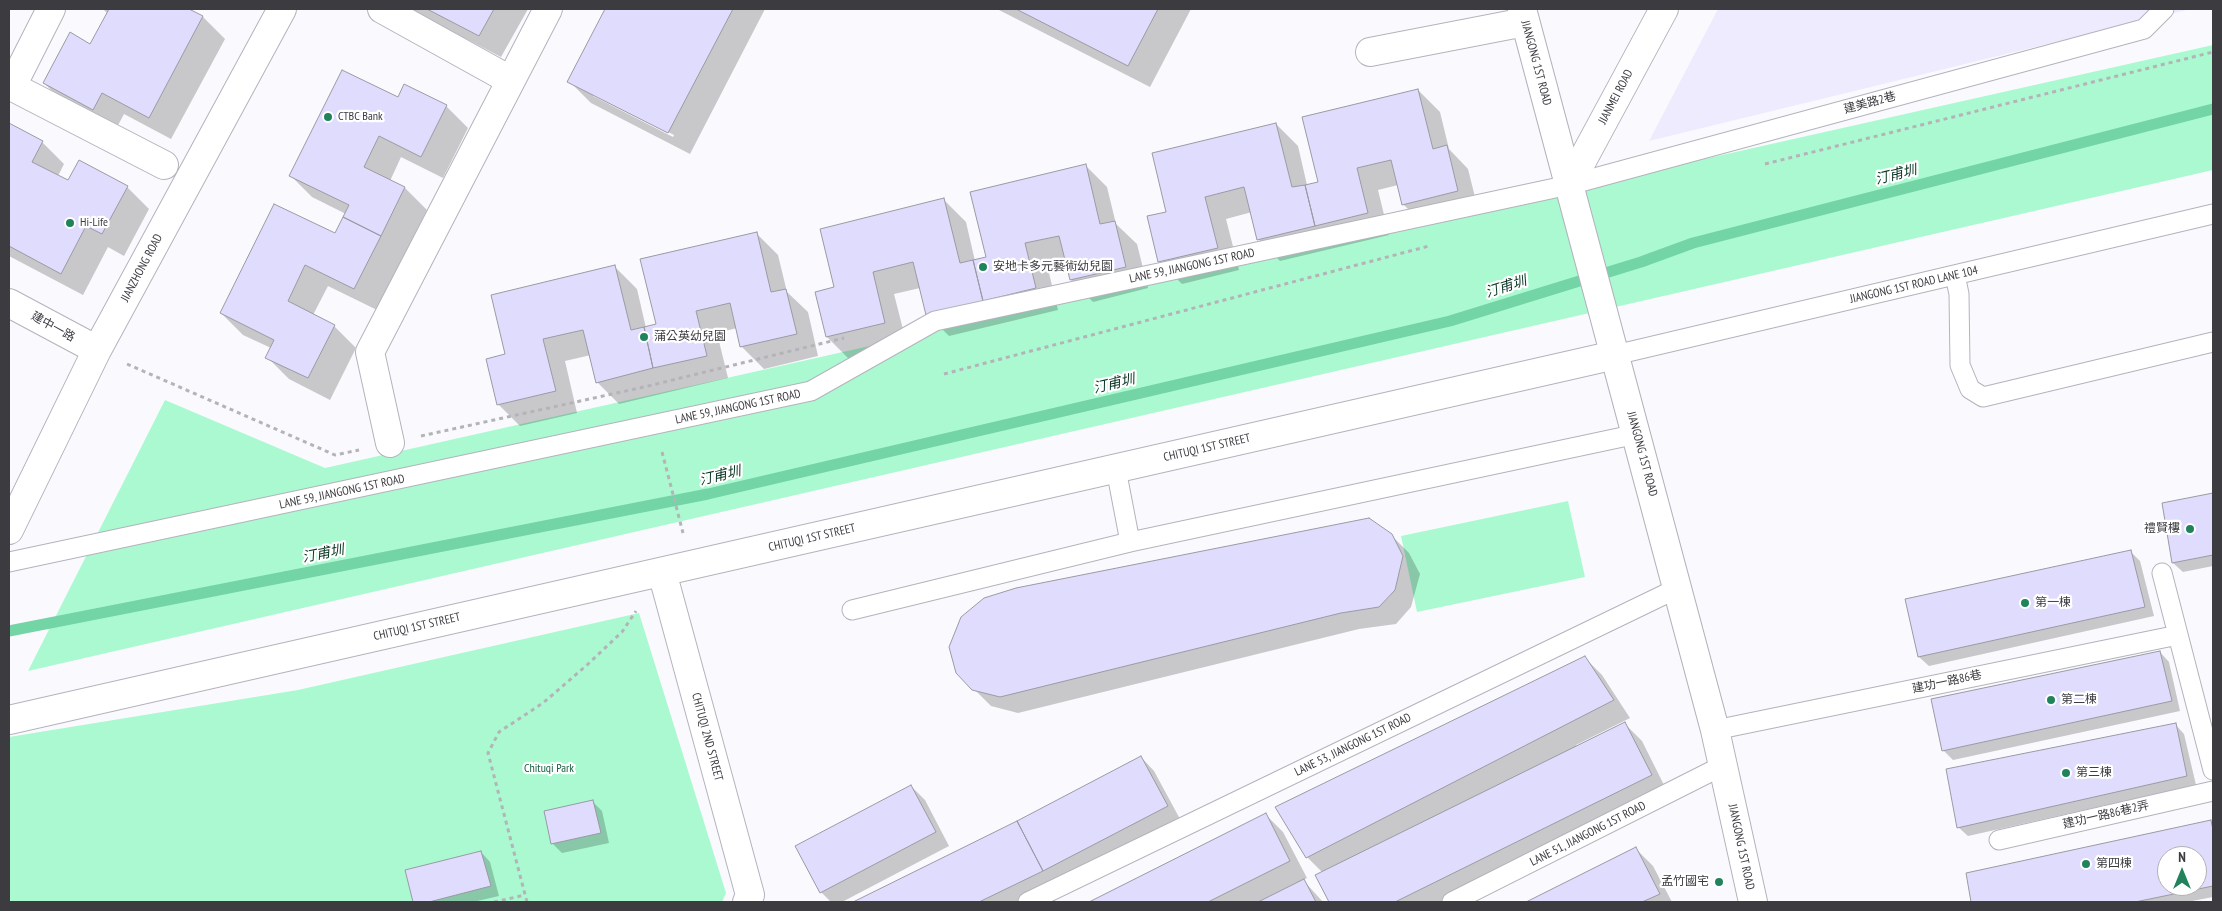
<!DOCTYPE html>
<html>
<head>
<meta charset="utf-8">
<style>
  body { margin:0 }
  #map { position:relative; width:2222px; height:911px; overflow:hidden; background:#fafafe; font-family:"PT Sans Narrow",sans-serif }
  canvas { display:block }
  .frame { position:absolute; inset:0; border:10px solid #3c3b40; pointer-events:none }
  .north { position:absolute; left:2157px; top:846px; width:50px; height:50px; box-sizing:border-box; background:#fff; border:1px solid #b1b1b3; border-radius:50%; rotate:0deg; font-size:14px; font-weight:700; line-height:20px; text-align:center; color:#3c3b40 }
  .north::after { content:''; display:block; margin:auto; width:18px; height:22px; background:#21835b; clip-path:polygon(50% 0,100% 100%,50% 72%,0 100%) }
</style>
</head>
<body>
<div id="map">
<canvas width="2222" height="911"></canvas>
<div class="frame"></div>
<div class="north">N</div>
</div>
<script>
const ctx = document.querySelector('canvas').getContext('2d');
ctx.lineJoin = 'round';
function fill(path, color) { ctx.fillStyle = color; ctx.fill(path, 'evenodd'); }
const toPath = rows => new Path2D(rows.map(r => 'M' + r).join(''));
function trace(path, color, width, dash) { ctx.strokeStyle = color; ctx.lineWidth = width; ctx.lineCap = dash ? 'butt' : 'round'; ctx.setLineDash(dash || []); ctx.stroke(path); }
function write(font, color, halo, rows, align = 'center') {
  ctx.font = font + ' "PT Sans Narrow","Noto Sans TC",sans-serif'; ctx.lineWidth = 4.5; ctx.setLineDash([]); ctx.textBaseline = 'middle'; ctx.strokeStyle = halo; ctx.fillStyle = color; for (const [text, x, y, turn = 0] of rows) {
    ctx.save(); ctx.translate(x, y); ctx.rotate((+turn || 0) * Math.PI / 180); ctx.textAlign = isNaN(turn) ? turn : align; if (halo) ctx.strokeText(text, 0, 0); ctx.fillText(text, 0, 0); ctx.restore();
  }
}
fill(toPath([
  [1718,9,2191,9,1649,141]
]), '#edebfd');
fill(toPath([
  [2213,45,2213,170,28,671,165,400,325,468],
  [1568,501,1585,577,1417,612,1401,536],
  [639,613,726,893,722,902,9,902,9,737,298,690]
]), '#abf9d1');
fill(toPath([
  [103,9,187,9,203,17,225,39,171,139,124,114,115,131,66,105,44,83,91,45,108,14],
  [409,9,528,9,501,57],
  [606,9,765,9,690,154,591,103,569,81],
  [593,94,674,135,673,137,593,96],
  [997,9,1191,9,1150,87],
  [1418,90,1440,112,1449,149,1468,169,1479,213,1425,226,1403,204,1398,185,1378,190,1389,235,1280,261,1258,239,1252,212,1226,219,1239,270,1182,284,1160,262,1149,217,1168,213,1276,124,1298,146,1307,185,1319,182],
  [398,99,446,106,468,128,443,178,401,157,390,181,405,188,427,210,377,310,328,286,313,315,334,326,356,348,330,400,289,379,267,357,271,348,243,335,221,313,335,235,346,214,312,197,290,175],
  [9,124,42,142,64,164,58,176,69,182,127,187,149,209,124,256,108,247,83,295,9,256],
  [1085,165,1107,187,1116,224,1137,244,1148,288,1093,302,1071,280,1066,261,1047,265,1058,310,949,336,927,314,920,288,894,294,907,345,849,359,827,337,817,292,836,288,944,200,966,222,975,261,987,258],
  [756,233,778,255,787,292,808,312,818,356,764,369,742,347,737,328,717,333,728,378,619,404,597,382,591,355,565,361,577,413,520,426,498,404,506,355,615,267,637,289,646,328,658,325],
  [2213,494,2213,566,2183,572,2173,563,2164,504],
  [1391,535,1409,553,1420,574,1411,607,1396,624,1359,629,1018,713,991,706,958,673],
  [2131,552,2140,561,2154,616,1929,666,1919,657,1907,600],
  [2160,652,2169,662,2180,711,1953,760,1943,750],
  [1585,658,1602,675,1630,718,1576,745,1577,747,1625,724,1642,741,1668,793,1446,902,1330,902,1317,876,1323,873,1307,857],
  [2175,724,2184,734,2196,785,1968,836,1958,827],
  [1141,757,1154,771,1180,819,1020,902,856,902,1018,822],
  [911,786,925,800,949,846,842,902,831,902,821,892],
  [593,802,602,811,609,843,562,853,553,844],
  [1266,815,1283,832,1307,878,1303,880,1323,902,1091,902],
  [2210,821,2213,824,2213,897,2187,902,1973,902,1967,874],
  [2167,856,2197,856,2197,886,2167,886],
  [1636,849,1653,866,1672,902,1529,902],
  [481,852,490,862,499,896,473,902,414,902,406,871]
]), '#0003');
trace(toPath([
  [9,631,708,494,1450,321,1641,262,1693,243,2213,109]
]), '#73d4a6', 11);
const building = toPath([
  [109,9,189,9,203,16,149,118,102,93,93,110,43,83,70,32,90,44,109,9],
  [427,9,494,9,479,36,427,9],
  [605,9,733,9,668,133,567,82,605,9],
  [1016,9,1158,9,1128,66,1016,9],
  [342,70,398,97,404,84,447,105,421,157,379,136,364,167,405,187,381,236,343,217,349,205,289,176,342,70],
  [1418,89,1433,149,1447,145,1458,191,1402,205,1391,160,1357,168,1368,213,1315,226,1305,185,1318,182,1302,117,1418,89],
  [9,123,43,141,32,162,68,180,79,160,128,186,102,234,86,226,61,274,9,246,9,123],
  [1276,123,1292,187,1305,185,1315,226,1257,240,1244,187,1205,197,1218,248,1158,262,1147,216,1166,212,1152,153,1276,123],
  [1086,164,1100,224,1115,221,1126,267,1070,280,1059,236,1025,243,1036,288,983,301,973,260,986,257,970,192,1086,164],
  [944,198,960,263,973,260,983,301,926,315,913,262,873,272,885,323,826,337,815,292,834,287,820,229,944,198],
  [274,204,335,233,343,217,381,236,354,289,305,265,288,301,335,325,308,378,265,358,274,340,220,313,274,204],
  [757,232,771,292,786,289,797,334,740,347,730,303,696,311,707,356,653,368,644,327,656,324,640,259,757,232],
  [615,265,631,330,644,327,653,368,596,383,583,330,543,339,556,391,497,405,486,359,505,354,491,295,615,265],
  [2213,493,2213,555,2172,563,2162,503,2213,493],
  [1369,518,1392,534,1403,556,1395,590,1379,607,1341,613,1000,697,972,690,956,673,949,647,961,617,984,598,1016,588,1369,518],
  [2131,550,2145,607,1918,657,1905,599,2131,550],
  [2160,651,2172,701,1942,751,1931,699,2160,651],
  [1585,656,1614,700,1306,858,1275,807,1585,656],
  [1625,722,1652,775,1395,902,1329,902,1315,875,1625,722],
  [2176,723,2187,776,1957,828,1946,769,2176,723],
  [1141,756,1168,806,1043,871,1017,821,1141,756],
  [911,785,936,832,820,893,795,846,911,785],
  [593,800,601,833,551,844,544,811,593,800],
  [1266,813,1290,861,1208,902,1089,902,1266,813],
  [2211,820,2213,830,2213,886,2135,902,1971,902,1966,873,2211,820],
  [2167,856,2197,856,2197,886,2167,886,2167,856],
  [1017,821,1043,871,979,902,853,902,1017,821],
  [1636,847,1660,894,1642,902,1526,902,1636,847],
  [481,851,491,886,429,902,413,902,405,870,481,851],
  [1304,879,1316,902,1258,902,1304,879]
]);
fill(building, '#dfdcfe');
trace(building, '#9a9aa3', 1);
const lane = toPath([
  [1955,275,1959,294,1960,365,1970,389,1983,397,2213,342],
  [1615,355,2213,214],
  [1116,469,1130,542],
  [9,562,811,391,935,321,1569,185,2144,29,2164,9],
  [2162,573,2213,770],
  [852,610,1130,542,1637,434],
  [1715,730,2178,635],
  [1999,840,2213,791],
  [1028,902,1678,588],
  [1452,902,1724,765]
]);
const street = toPath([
  [382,9,510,80],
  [1370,52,1525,22],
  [9,85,164,165],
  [12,86,51,9],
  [1569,185,1664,9],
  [9,303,97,350],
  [390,443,370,352,548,9],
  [9,530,97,350,282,9],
  [662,572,750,895,747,902],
  [9,720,1615,355]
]);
const secondary = toPath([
  [1522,9,1715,730,1753,902]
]);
trace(lane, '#b3b3bd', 21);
trace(street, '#b3b3bd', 30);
trace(secondary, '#b3b3bd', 30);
trace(toPath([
  [1765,164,2213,52],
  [127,364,335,455,359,450],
  [944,374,1429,246],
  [421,436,644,387,844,338],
  [662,452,683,533],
  [494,902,525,895],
  [527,902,488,753,499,732,543,703,587,665,622,632,636,611]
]), '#b4b4b8', 3, [4, 4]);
trace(lane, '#fff', 19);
trace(street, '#fff', 28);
trace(secondary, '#fff', 28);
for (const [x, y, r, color] of [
  [328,117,5,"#21835b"],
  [70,223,5,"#21835b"],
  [983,267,5,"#21835b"],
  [644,337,5,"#21835b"],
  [2190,529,5,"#21835b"],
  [2025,603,5,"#21835b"],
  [2051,700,5,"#21835b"],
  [2066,773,5,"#21835b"],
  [2086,864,5,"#21835b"],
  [1719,882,5,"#21835b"]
]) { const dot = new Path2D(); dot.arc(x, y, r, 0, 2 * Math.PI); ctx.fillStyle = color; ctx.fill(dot); trace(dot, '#fff', 2); }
write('12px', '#3c3b40', '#fff', [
  ["JIANGONG 1ST ROAD",1536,63,75],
  ["JIANMEI ROAD",1616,97,-62],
  ["建美路2巷",1870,103,-15],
  ["LANE 59, JIANGONG 1ST ROAD",1192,266,-12],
  ["JIANZHONG ROAD",142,268,-62],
  ["JIANGONG 1ST ROAD LANE 104",1914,285,-13],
  ["建中一路",53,327,29],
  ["LANE 59, JIANGONG 1ST ROAD",738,407,-12],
  ["CHITUQI 1ST STREET",1207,448,-13],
  ["JIANGONG 1ST ROAD",1642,454,75],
  ["LANE 59, JIANGONG 1ST ROAD",342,492,-12],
  ["CHITUQI 1ST STREET",812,538,-13],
  ["CHITUQI 1ST STREET",417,627,-13],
  ["建功一路86巷",1947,682,-12],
  ["CHITUQI 2ND STREET",707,737,75],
  ["LANE 53, JIANGONG 1ST ROAD",1353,745,-26],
  ["建功一路86巷2弄",2106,815,-13],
  ["LANE 51, JIANGONG 1ST ROAD",1588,834,-27],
  ["JIANGONG 1ST ROAD",1741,847,78]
]);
write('12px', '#3c3b40', '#fff', [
  ["CTBC Bank",338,117],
  ["Hi-Life",80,223],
  ["安地卡多元藝術幼兒園",993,267],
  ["蒲公英幼兒園",654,337],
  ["禮賢樓",2180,529,"right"],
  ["第一棟",2035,603],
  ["第二棟",2061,700],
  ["第三棟",2076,773],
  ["第四棟",2096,864],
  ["孟竹國宅",1709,882,"right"]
], 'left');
write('12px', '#145f41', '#fff', [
  ["Chituqi Park",549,769]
]);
write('italic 14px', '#0a3624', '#fff', [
  ["汀甫圳",1896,175,-14],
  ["汀甫圳",1506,287,-18],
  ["汀甫圳",1114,384,-13],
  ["汀甫圳",720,476,-13],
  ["汀甫圳",323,554,-11]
]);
</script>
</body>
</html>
